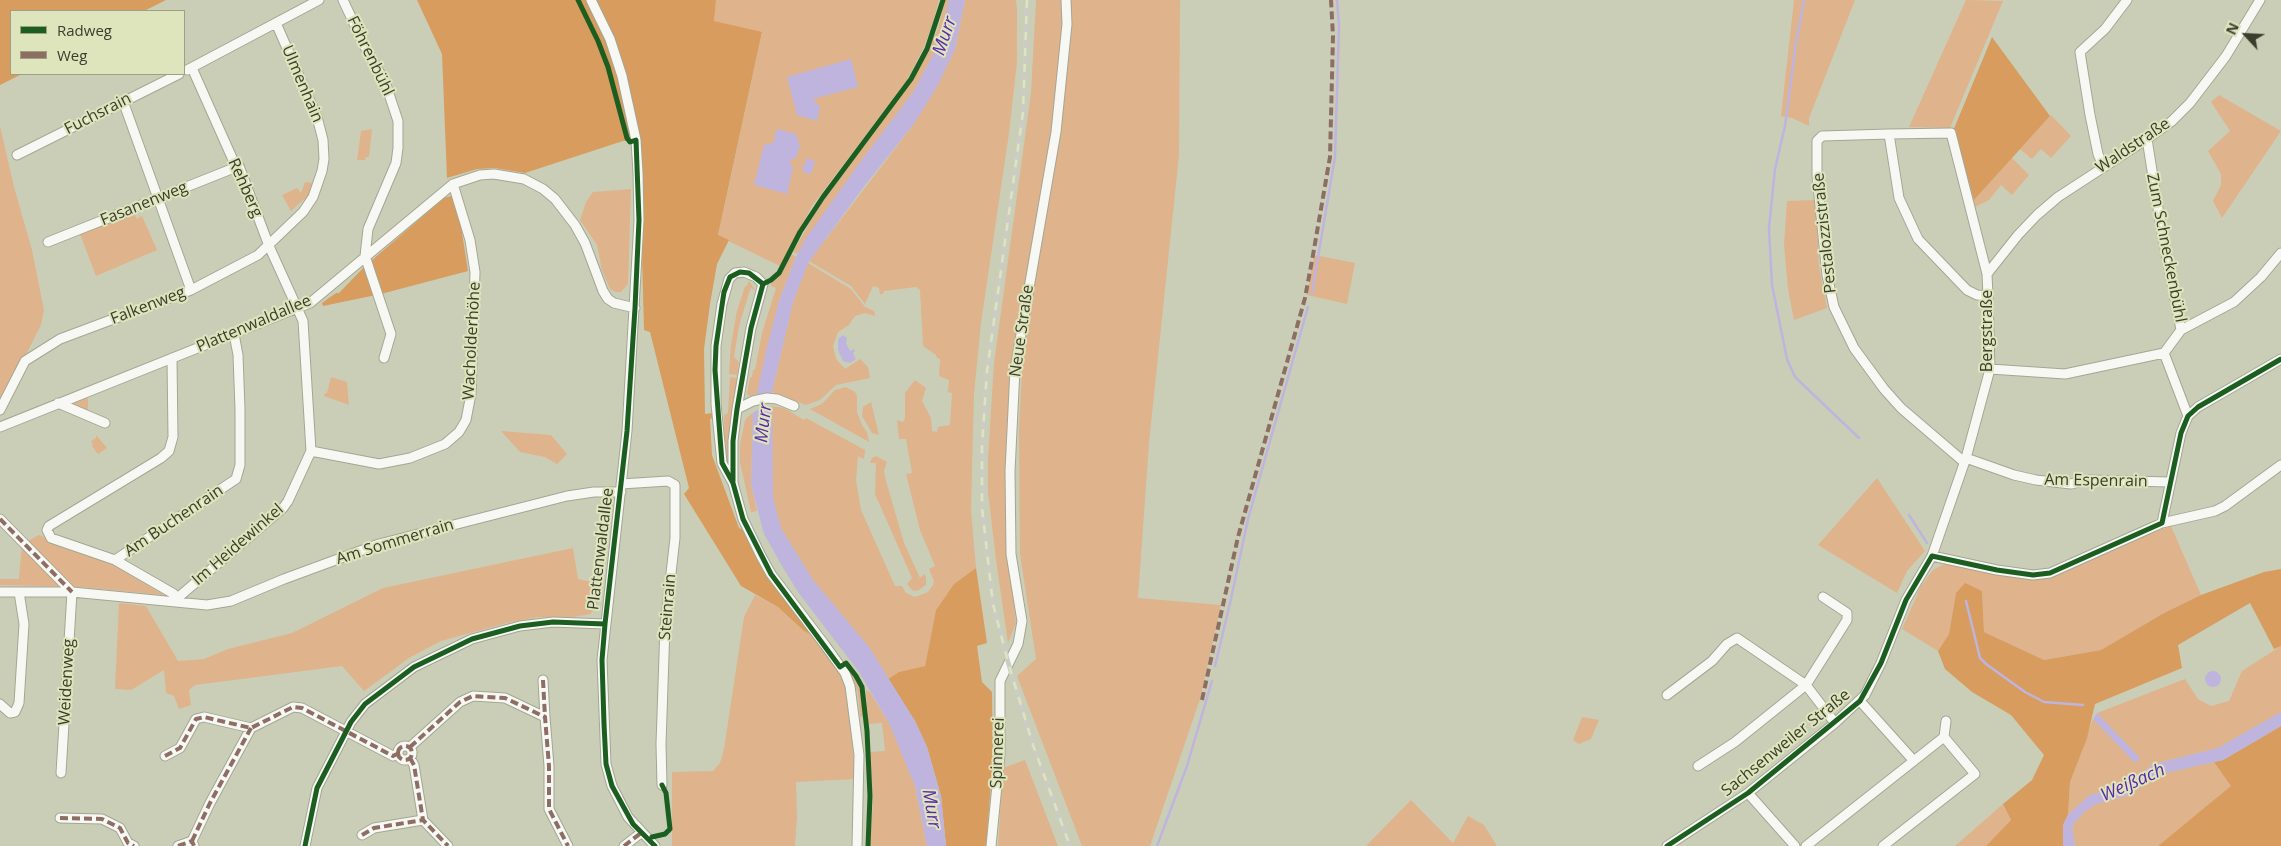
<!DOCTYPE html>
<html>
<head>
<meta charset="utf-8">
<style>
  body { margin:0 }
  #map { position:relative; width:2281px; height:846px; overflow:hidden; background:#cbceb7; font-family:"Open Sans",sans-serif }
  canvas { display:block }
  .legend { position:absolute; left:10px; top:10px; width:175px; height:65px; box-sizing:border-box; background:#dee4bb; border:1px solid #9da182; margin:0; padding:6px 9px; list-style:none; font-size:15px; color:#3b3d2d }
  .legend li { display:flex; align-items:center; gap:10px; height:25px }
  .legend b { width:25px; border:1px solid #9da182 }
  .north { position:absolute; left:2221px; top:10px; width:50px; height:50px; -webkit-text-stroke:4px #dee4bb; paint-order:stroke; rotate:295deg; font-size:14px; font-weight:700; line-height:20px; text-align:center; color:#3b3d2d }
  .north::after { content:''; display:block; margin:auto; width:18px; height:22px; background:#3b3d2d; clip-path:polygon(50% 0,100% 100%,50% 72%,0 100%) }
</style>
</head>
<body>
<div id="map">
<canvas width="2281" height="846"></canvas>
<ul class="legend">
<li><b style="height:6px;background:#1b5e20"></b>Radweg</li>
<li><b style="height:6px;background:#8d6e63"></b>Weg</li>
</ul>
<div class="north">N</div>
</div>
<script>
const ctx = document.querySelector('canvas').getContext('2d');
ctx.lineJoin = 'round';
function fill(path, color) { ctx.fillStyle = color; ctx.fill(path, 'evenodd'); }
const toPath = rows => new Path2D(rows.map(r => 'M' + r).join(''));
function trace(path, color, width, dash) { ctx.strokeStyle = color; ctx.lineWidth = width; ctx.lineCap = dash ? 'butt' : 'round'; ctx.setLineDash(dash || []); ctx.stroke(path); }
function write(font, color, halo, rows, align = 'center') {
  ctx.font = font + ' "Open Sans",sans-serif'; ctx.lineWidth = 4; ctx.setLineDash([]); ctx.textBaseline = 'middle'; ctx.strokeStyle = halo; ctx.fillStyle = color; for (const [text, x, y, turn = 0] of rows) {
    ctx.save(); ctx.translate(x, y); ctx.rotate((+turn || 0) * Math.PI / 180); ctx.textAlign = isNaN(turn) ? turn : align; if (halo) ctx.strokeText(text, 0, 0); ctx.fillText(text, 0, 0); ctx.restore();
  }
}
fill(toPath([
  [716,0,939,0,933,22,924,47,907,80,812,206,780,266,718,236,762,33,714,21],
  [945,0,949,0,947,10,937,47,914,91,861,161,797,254,793,252,825,196,912,81,938,29],
  [965,0,1016,0,1017,9,1017,62,1009,133,981,323,974,394,971,509,976,568,954,584,936,610,925,666,899,672,888,679,869,647,813,580,781,528,772,497,772,406,784,408,804,420,806,418,865,450,864,459,858,456,856,480,861,510,895,586,902,586,906,593,915,597,928,592,933,585,934,581,929,569,935,566,920,530,906,474,912,473,906,439,899,439,897,420,903,422,905,418,905,393,915,380,926,388,922,401,931,418,932,431,937,432,938,427,950,425,952,393,948,392,949,380,939,376,940,359,937,358,936,355,923,346,920,290,916,287,884,291,883,294,880,294,879,288,873,286,865,304,851,286,809,261,913,125,955,49],
  [1036,0,1063,0,1064,22,1051,135,1011,369,1005,472,1006,541,1016,623,1008,643,996,560,988,492,988,459,994,363,1031,93],
  [1069,0,1180,0,1179,155,1149,443,1138,598,1221,605,1200,699,1150,846,1082,846,1017,676,1036,659,1020,554,1019,429,1022,371],
  [1794,0,1855,0,1809,118,1809,126,1792,118,1781,116],
  [1966,0,2003,1,1950,128,1909,127],
  [2219,95,2281,131,2222,218,2213,201,2221,185,2221,174,2208,151,2230,131,2211,102],
  [2051,115,2071,136,2051,158,2041,149,2032,159,2020,149],
  [0,126,14,187,32,250,44,310,41,325,0,406],
  [372,129,369,157,366,157,365,160,357,160,361,131],
  [2012,158,2029,175,2012,195,2001,185,1989,200,1975,207,1974,200],
  [305,182,313,183,311,191,306,200,304,199,291,211,282,195,297,188,301,193],
  [631,189,628,284,621,292,616,292,610,289,602,270,597,245,580,220,586,202,593,192],
  [1816,200,1819,266,1827,308,1794,320,1788,289,1784,244,1787,201],
  [134,213,137,219,142,216,157,250,96,276,80,234],
  [791,254,796,257,779,301,757,394,750,396,747,394,750,377,752,377,753,370,755,370,762,333,776,288,770,285,780,276],
  [1314,255,1355,263,1347,304,1307,295],
  [808,263,851,289,865,307,874,311,875,316,865,313,855,316,849,325,838,332,833,346,836,359,845,369,860,359,868,367,870,378,836,385,820,400,806,405,772,392,793,302],
  [749,281,756,291,751,288,749,293,739,326,734,357,739,362,737,375,729,374,731,344,737,311,745,286,746,287],
  [331,377,347,382,349,405,324,396,325,393,327,393],
  [730,377,737,378,729,437,729,460,727,463,725,460,724,415,728,413],
  [846,387,855,392,857,396,857,412,862,425,867,432,869,442,810,409,822,404,835,390],
  [88,395,88,412,72,405,74,402],
  [871,402,879,435,872,433,862,416,863,407],
  [753,412,751,485,757,511,751,512,740,462,740,444,745,420],
  [501,431,551,435,567,454,557,464,545,457,520,452],
  [96,435,107,448,98,454,92,446,93,444,91,441,96,438],
  [876,456,887,462,884,471,886,481,904,543,920,578,924,574,926,577,926,585,917,591,912,590,907,584,912,578,875,494,876,463,870,463,872,458],
  [1877,478,1925,551,1907,571,1897,593,1818,545],
  [2171,526,2201,595,2164,613,2101,650,2044,660,1984,632,1982,591,1956,593,1949,634,1938,651,1902,629,1921,586,1933,570,1942,565,1948,563,2034,578],
  [39,535,113,565,164,595,81,587,0,585,0,579,19,579,22,544],
  [573,548,578,579,601,584,596,608,590,614,568,618,538,617,507,623,441,641,409,658,364,691,342,666,195,685,189,690,191,705,179,709,174,696,166,693,164,670,131,690,115,689,119,603,146,606,178,661,193,660,204,659,228,649,292,633,383,588],
  [755,595,778,607,804,631,812,635,842,677,849,701,855,779,796,782,797,818,795,846,672,846,672,772,713,771,720,763,724,749,744,617],
  [2281,646,2281,712,2218,748,2154,764,2123,786,2090,795,2068,815,2070,782,2093,719,2135,762,2140,758,2097,713,2185,679,2198,699,2211,706,2229,701,2242,671],
  [851,672,861,692,863,716,860,717,858,693,849,673],
  [866,690,870,692,889,723,903,754,915,786,927,846,870,846,873,801,870,752,885,751,882,723,868,724],
  [1582,717,1599,720,1591,739,1579,744,1573,740],
  [1025,760,1058,846,998,846,1003,768],
  [2214,762,2232,786,2158,846,2075,846,2072,826,2084,812,2096,804,2126,796,2161,774],
  [1411,800,1453,843,1468,816,1484,825,1497,846,1366,846],
  [2003,804,2011,820,1986,846,1955,846]
]), '#dfb38b');
fill(toPath([
  [0,0,166,0,144,11,11,11,11,74,22,74,0,85],
  [417,0,716,0,714,21,762,32,718,235,729,240,717,264,710,304,704,349,705,414,713,413,714,417,710,419,712,455,739,528,744,530,759,561,802,618,812,635,804,631,778,607,741,586,684,494,689,488,650,332,644,330,639,141,623,141,525,173,495,168,477,169,447,178,442,54],
  [1992,37,2050,116,1974,200,1955,132,1953,131],
  [451,196,460,220,468,271,381,294,371,261,444,198],
  [366,265,376,295,323,306,322,303,336,293,339,293],
  [976,568,987,643,977,646,982,682,992,692,993,758,986,846,946,846,941,796,927,747,915,721,888,679,899,672,925,666,936,610,954,584],
  [2281,569,2281,646,2274,649,2250,603,2178,645,2182,668,2095,704,2087,738,2070,782,2068,815,2063,825,2063,846,1986,846,2011,820,2003,804,2032,780,2044,755,2011,715,1972,692,1945,669,1938,651,1949,634,1956,593,1965,583,1982,591,1984,632,2044,660,2101,650,2164,613,2201,595,2264,572],
  [2281,726,2281,846,2158,846,2231,786,2214,762,2223,760]
]), '#d79c5e');
fill(toPath([
  [949,0,965,0,955,49,937,87,913,125,866,184,808,263,793,302,772,392,773,497,781,528,813,580,869,647,915,721,927,747,941,796,946,846,927,846,915,786,889,723,859,672,798,592,782,566,764,534,751,485,753,412,766,351,779,301,796,257,806,238,861,161,914,91,937,47],
  [851,59,858,87,813,99,820,107,817,121,797,115,787,77],
  [777,129,796,134,800,146,796,158,790,160,790,163,793,168,787,194,754,185,764,145,773,143],
  [807,158,815,161,811,174,803,172,803,164,805,164],
  [843,335,847,338,846,343,850,351,854,349,855,351,853,353,856,359,850,363,843,361,838,350,838,339],
  '2205 679a8 8 0 1 1 16 0a8 8 0 1 1-16 0Z',
  [2281,712,2281,726,2223,760,2161,774,2126,796,2096,804,2084,812,2072,826,2075,846,2063,846,2063,825,2068,815,2090,795,2123,786,2154,764,2218,748],
  [2097,713,2140,758,2135,763,2093,719]
]), '#beb4de');
fill(toPath([
  [763,393,775,393,775,406,761,408,751,414,755,395]
]), '#cbceb7');
trace(toPath([
  [1804,0,1796,43,1785,126,1775,169,1769,228,1772,285,1787,359,1795,377,1859,438],
  [1312,293,1335,157,1339,26,1337,0],
  [1909,515,1927,543],
  [1231,599,1248,519,1308,307],
  [1966,601,1980,658,1986,664,2025,692,2044,702,2083,705],
  [1215,666,1231,599],
  [1157,846,1187,766,1212,681]
]), '#beb4de', 2.5);
const minor = toPath([
  [343,0,366,49,385,82,398,121,398,148,396,163,368,229,365,256,391,334,384,358],
  [591,0,610,39,622,76,636,140,638,173,639,220,627,431,602,660,606,764,612,786,628,817,655,846],
  [187,70,319,0],
  [123,101,191,290],
  [1889,134,1822,136,1817,141,1817,176,1827,275,1834,307,1854,348,1884,389,1901,408,1964,462],
  [2147,139,2161,227,2181,330,2164,353,2188,416],
  [17,155,179,74],
  [2103,166,2098,154,2090,115,2080,52,2105,29,2127,0],
  [48,242,239,166],
  [1987,274,2018,235,2037,215,2058,197,2147,139,2172,121,2190,103,2226,56,2260,0],
  [2181,330,2234,302,2261,277,2281,253],
  [172,358,173,437,169,451,161,458,49,526,47,530,51,538,115,560,174,594,174,601],
  [1990,369,2065,374,2164,353],
  [58,403,105,423],
  [737,409,753,401,767,398,777,399,794,406],
  [0,410,25,361,60,339,191,290,258,255,303,212,313,197,322,171,324,159,323,140,317,117,276,23],
  [0,427,310,303,453,184,480,175,494,174,524,179,543,189,555,199,575,225,585,243,603,291,608,299,614,303,635,308],
  [311,451,379,464,410,458,445,444,459,432,466,420,471,394,475,272,470,240,453,184],
  [1966,458,2014,475,2036,480,2071,484,2088,480,2170,482],
  [733,483,733,441,737,409,751,328,763,284,756,277,744,272,735,273,729,279,722,304,716,346,716,404,722,463,733,483,743,519,761,556,771,574,825,645,845,673,850,686,859,755,857,846],
  [621,484,668,481,675,485,675,538,665,626,661,744,662,785],
  [0,519,72,592],
  [2162,523,2181,433,2188,416,2198,407,2281,359],
  [1932,556,1997,570,2033,575,2050,573,2162,523,2215,511,2225,506,2281,465],
  [115,560,236,479,240,465,240,409,238,355,234,334],
  [0,592,72,592,207,605,231,601,284,579,379,544,567,496,594,492,621,492],
  [174,601,283,508,288,501,311,451,303,321,269,246,239,166,233,160,192,68],
  [543,680,545,717],
  [1667,695,1712,661,1727,644,1737,638,1806,685,1835,723],
  [1860,701,1914,761],
  [0,704,10,713,15,712,19,703,24,624,19,592],
  '398 753a7 7 0 1 1 14 0a7 7 0 1 1-14 0Z',
  [410,747,460,702,473,696,505,698,545,717,549,766,549,809,568,846],
  [165,756,180,748,196,719,204,717,251,728,293,707,302,708,393,756,397,754],
  [410,758,414,765,423,820,448,846],
  [1698,766,1735,742,1806,685,1847,620,1847,613,1823,597],
  [61,773,72,592],
  [1748,793,1795,846],
  [60,818,102,819,120,828,128,843,134,846],
  [362,835,374,828,423,820],
  [192,841,210,803,251,728],
  [178,846,192,841,194,846],
  [305,846,317,788,351,722,365,704,414,667,472,639,520,626,553,622,605,624],
  [624,846,641,833],
  [991,846,1000,755,1000,681,1018,644,1022,621,1011,554,1010,471,1015,369,1056,132,1067,24,1066,0],
  [1667,846,1748,793,1835,723,1865,695,1881,663,1906,600,1932,556,1966,458,1990,369,1988,296,1987,274,1951,133,1889,134,1899,198,1918,239,1967,290,1977,295,1988,296],
  [1806,846,1944,737,1946,721],
  [1883,846,1975,774,1944,737]
]);
trace(minor, '#a4a694', 11);
trace(minor, '#f7f8f4', 9);
const rail = toPath([
  [1027,0,1023,112,987,371,982,446,982,508,993,604,1008,662,1033,745,1070,846]
]);
trace(rail, '#ccccc6', 4.5);
trace(rail, '#dee4bb', 2.5, [8]);
trace(toPath([
  [0,519,72,592],
  [543,680,545,717],
  [1202,700,1238,537,1305,298,1313,255,1330,157,1333,36,1331,0],
  '398 753a7 7 0 1 1 14 0a7 7 0 1 1-14 0Z',
  [410,747,460,702,473,696,505,698,545,717,549,766,549,809,568,846],
  [165,756,180,748,196,719,204,717,251,728,293,707,302,708,393,756,397,754],
  [410,758,414,765,423,820,448,846],
  [60,818,102,819,120,828,128,843,134,846],
  [362,835,374,828,423,820],
  [192,841,210,803,251,728],
  [178,846,192,841,194,846],
  [624,846,641,833]
]), '#8d6e63', 4, [8, 4]);
trace(toPath([
  [578,0,598,41,608,67,627,138,630,142,636,140,639,220,635,308,627,431,605,624,602,660,604,724,606,764,612,786,633,824,655,846],
  [763,284,749,273,740,272,730,277,724,292,716,346,715,370,722,463,733,483,743,519,771,574,840,667,846,663,856,676,862,687,867,731,870,796,868,846],
  [763,284,771,280,779,273,800,232,823,197,911,79,927,49,943,0],
  [733,481,733,441,737,409,751,328,763,284],
  [652,837,665,834,670,829,666,793,662,785],
  [305,846,317,788,351,722,365,704,414,667,472,639,520,626,553,622,605,624],
  [1667,846,1748,793,1860,701,1881,663,1906,600,1932,556,1997,570,2033,575,2050,573,2162,523,2181,433,2188,416,2198,407,2281,359]
]), '#1b5e20', 5);
write('16px', '#3b3d2d', '#dee4bb', [
  ["Föhrenbühl",370,56,64],
  ["Ulmenhain",302,84,67],
  ["Fuchsrain",98,114,-27],
  ["Waldstraße",2133,146,-34],
  ["Rehberg",245,188,66],
  ["Fasanenweg",144,204,-22],
  ["Pestalozzistraße",1825,233,-96],
  ["Zum Schneckenbühl",2166,248,79],
  ["Falkenweg",148,306,-21],
  ["Plattenwaldallee",254,324,-23],
  ["Neue Straße",1022,331,-82],
  ["Bergstraße",1987,331,-90],
  ["Wacholderhöhe",472,341,-87],
  ["Am Espenrain",2096,481,1],
  ["Am Buchenrain",174,521,-34],
  ["Am Sommerrain",395,542,-17],
  ["Im Heidewinkel",238,545,-41],
  ["Plattenwaldallee",601,549,-83],
  ["Steinrain",668,607,-85],
  ["Weidenweg",67,682,-87],
  ["Sachsenweiler Straße",1786,743,-39],
  ["Spinnerei",998,753,-88]
]);
write('italic 18px', '#5928ab', '#dee4bb', [
  ["Murr",945,36,-71],
  ["Murr",764,423,-84],
  ["Weißach",2133,783,-24],
  ["Murr",931,809,80]
]);
</script>
</body>
</html>
